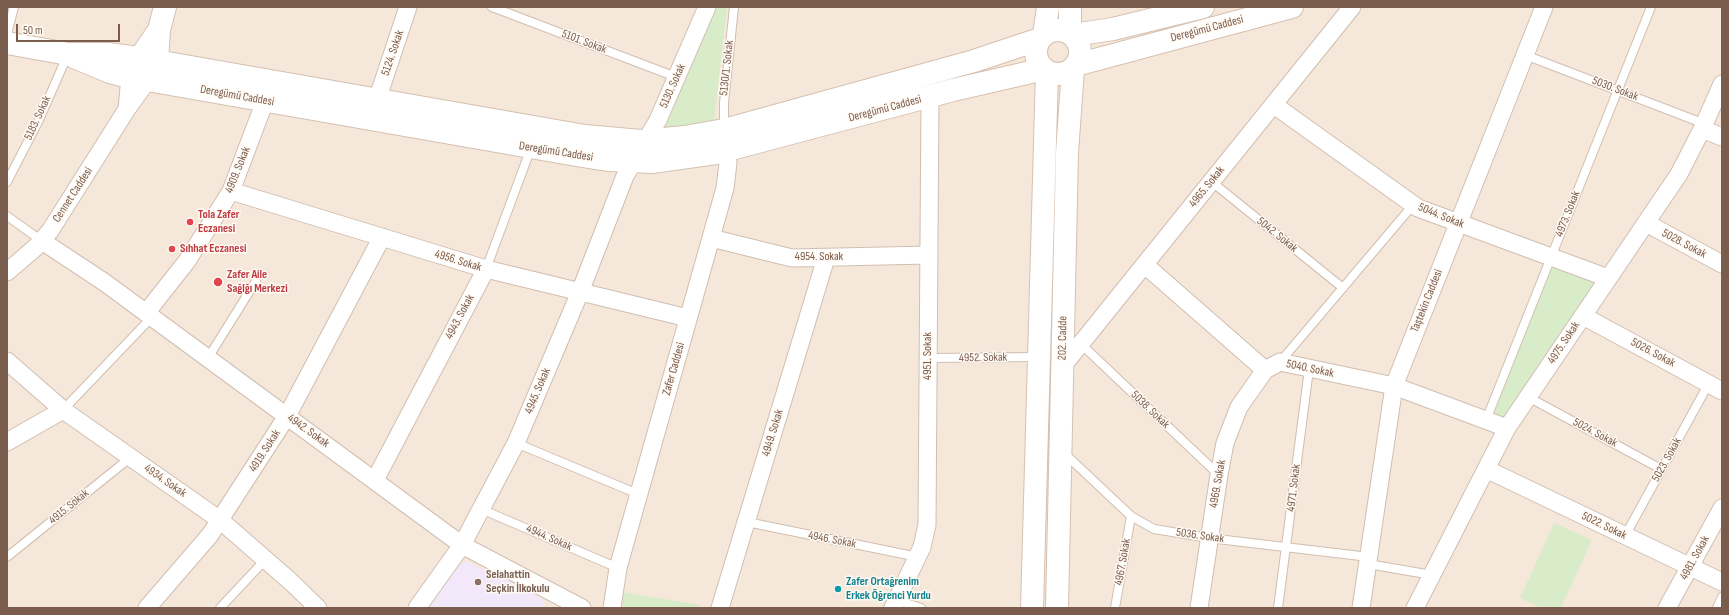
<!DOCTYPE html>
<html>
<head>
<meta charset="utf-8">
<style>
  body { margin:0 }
  #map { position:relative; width:1729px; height:615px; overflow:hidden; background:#fdf6ec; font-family:"Sofia Sans Condensed",sans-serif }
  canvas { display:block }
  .frame { position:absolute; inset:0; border:8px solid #7a5c4d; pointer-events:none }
  .scale { position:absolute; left:16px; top:24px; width:104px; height:18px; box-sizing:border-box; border:2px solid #7a5c4d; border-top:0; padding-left:5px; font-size:12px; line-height:14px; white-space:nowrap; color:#7a5c4d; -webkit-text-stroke:3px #fffaf3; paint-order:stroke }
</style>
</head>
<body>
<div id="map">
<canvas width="1729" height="615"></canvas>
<div class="frame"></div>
<div class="scale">50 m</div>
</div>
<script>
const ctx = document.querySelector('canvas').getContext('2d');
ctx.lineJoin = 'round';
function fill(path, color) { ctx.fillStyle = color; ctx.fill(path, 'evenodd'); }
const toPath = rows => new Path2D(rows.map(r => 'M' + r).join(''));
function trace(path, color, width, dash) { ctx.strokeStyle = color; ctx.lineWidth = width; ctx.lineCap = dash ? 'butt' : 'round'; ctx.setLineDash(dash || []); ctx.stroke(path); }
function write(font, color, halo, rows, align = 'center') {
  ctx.font = font + ' "Sofia Sans Condensed",sans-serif'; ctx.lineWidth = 3; ctx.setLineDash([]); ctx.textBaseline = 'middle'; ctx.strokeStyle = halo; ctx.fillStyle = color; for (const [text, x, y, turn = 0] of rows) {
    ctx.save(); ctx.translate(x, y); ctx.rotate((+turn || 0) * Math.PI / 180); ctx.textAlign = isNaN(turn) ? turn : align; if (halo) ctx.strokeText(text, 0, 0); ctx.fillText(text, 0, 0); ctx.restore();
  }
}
fill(toPath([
  [7,7,1722,7,1722,608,7,608]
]), '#f5e8da');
fill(toPath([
  [466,561,537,595,543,601,545,608,429,608,456,568]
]), '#f3e8fa');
fill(toPath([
  [713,7,727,7,714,121,676,129,664,128],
  [1553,264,1597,279,1505,425,1492,419],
  [1554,523,1592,540,1561,608,1542,608,1520,598],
  [622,592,700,605,698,608,623,608]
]), '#d8ecc9');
const lane = toPath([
  [492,7,676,77],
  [7,34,14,7],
  [1525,55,1705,124],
  [724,129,724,103,734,7],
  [7,182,39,120,68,54],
  [1212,182,1343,288],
  [7,216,42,241],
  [486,269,531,148],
  [1081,344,1219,475],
  [208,358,256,281],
  [928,358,1038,357],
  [1280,362,1413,205],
  [1528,397,1661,469],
  [63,410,152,317],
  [1486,420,1651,7],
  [516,443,638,494],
  [1064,453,1131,516,1154,529,1209,538,1369,557],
  [481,509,618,568],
  [747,522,918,557],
  [1625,536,1709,383],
  [7,557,131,457],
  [1368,564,1432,575],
  [897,600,921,608],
  [220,608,266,559],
  [1115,608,1131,516],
  [1278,608,1309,369],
  [1717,608,1722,597]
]);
const street = toPath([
  [130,77,127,109,148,80],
  [377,100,408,7],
  [1274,105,1418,208,1608,278],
  [1702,129,1722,137],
  [231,191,486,269,688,318],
  [1646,223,1722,264],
  [711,238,792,258,929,255],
  [42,241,104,282,462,545,582,608],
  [1145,265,1265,370,1280,362,1394,386,1507,428],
  [7,272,36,247,50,231,127,109],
  [146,313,187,261,231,191,265,101],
  [1583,316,1722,391],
  [7,361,63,410,220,520,290,581,318,608],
  [1062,367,1352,7],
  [7,442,63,410],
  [1486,469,1722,582],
  [375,480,486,269],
  [147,608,210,535,287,416,382,237],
  [417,608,462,545,516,443,580,292,625,176,658,120,707,7],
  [612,608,618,568,725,188,728,163,725,138],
  [720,608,826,258],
  [893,608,922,547,927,525,930,97],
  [1199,608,1219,475,1225,443,1239,407,1265,370],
  [1361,608,1394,386,1544,7],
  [1415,608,1507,428,1679,174,1702,129,1722,84],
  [1667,608,1722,508]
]);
const secondary = toPath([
  '1036 52a22 22 0 1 1 44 0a22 22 0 1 1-44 0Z',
  [159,30,165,7],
  [1070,33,1070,7],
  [1044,35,1048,7],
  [1073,35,1113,29,1203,7],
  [7,43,68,54,108,54,139,58,585,136,641,141,685,137,724,130,974,61,1040,39],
  [74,57,110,72,130,77,582,156,608,160,652,162,716,153,953,90,1044,69],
  [1076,65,1292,7],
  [133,68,159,30,157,61,151,74],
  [1032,608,1047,71],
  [1057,608,1067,153,1073,69]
]);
trace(lane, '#d1beb0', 10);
trace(street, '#d1beb0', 19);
trace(secondary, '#d6c0b0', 24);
trace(lane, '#fff', 8);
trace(street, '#fff', 17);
trace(secondary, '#fff', 22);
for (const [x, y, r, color] of [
  [190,222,4,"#e0444e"],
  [172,249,4,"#e0444e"],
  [218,282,5,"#e0444e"],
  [478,582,4,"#8d6e63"],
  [838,589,4,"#0f9aa8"]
]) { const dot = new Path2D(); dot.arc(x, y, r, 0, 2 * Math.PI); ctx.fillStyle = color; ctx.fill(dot); trace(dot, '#fffaf3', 1.5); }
write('12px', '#7a5c4d', '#fffaf3', [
  ["Deregümü Caddesi",1207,29,-15],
  ["5101. Sokak",584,42,21],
  ["5124. Sokak",393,53,-71],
  ["5130/1. Sokak",727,68,-84],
  ["5130. Sokak",673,86,-66],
  ["5030. Sokak",1615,89,21],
  ["Deregümü Caddesi",237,96,10],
  ["Deregümü Caddesi",885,109,-15],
  ["5183. Sokak",38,118,-65],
  ["Deregümü Caddesi",556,152,9],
  ["4909. Sokak",238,170,-68],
  ["4965. Sokak",1207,187,-51],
  ["Cennet Caddesi",73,195,-57],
  ["4973. Sokak",1568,214,-68],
  ["5044. Sokak",1441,216,22],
  ["5042. Sokak",1277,235,39],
  ["5028. Sokak",1684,244,28],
  ["4954. Sokak",819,257],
  ["4956. Sokak",458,261,17],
  ["Taştekin Caddesi",1427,301,-68],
  ["4943. Sokak",460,317,-62],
  ["202. Cadde",1063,338,-89],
  ["4975. Sokak",1564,343,-56],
  ["5026. Sokak",1653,353,28],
  ["4951. Sokak",928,356,-90],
  ["4952. Sokak",983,358,-1],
  ["Zafer Caddesi",674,369,-74],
  ["5040. Sokak",1310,369,12],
  ["4945. Sokak",538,391,-67],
  ["5038. Sokak",1150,410,44],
  ["4942. Sokak",308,431,36],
  ["4949. Sokak",773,433,-73],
  ["5024. Sokak",1595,433,28],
  ["4919. Sokak",265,451,-57],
  ["5023. Sokak",1667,460,-61],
  ["4934. Sokak",165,481,35],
  ["4969. Sokak",1218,484,-80],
  ["4971. Sokak",1294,488,-83],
  ["4915. Sokak",69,507,-39],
  ["5022. Sokak",1604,526,26],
  ["5036. Sokak",1200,536,8],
  ["4944. Sokak",549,538,24],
  ["4946. Sokak",832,540,11],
  ["4981. Sokak",1695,558,-61],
  ["4967. Sokak",1123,562,-80]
]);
write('bold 12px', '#be3a42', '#fffaf3', [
  ["Tola Zafer",198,215],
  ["Eczanesi",198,229],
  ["Sıhhat Eczanesi",180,249],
  ["Zafer Aile",227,275],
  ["Sağlğı Merkezi",227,289]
], 'left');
write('bold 12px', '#785e54', '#fffaf3', [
  ["Selahattin",486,575],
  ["Seçkin İlkokulu",486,589]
], 'left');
write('bold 12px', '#0d838f', '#fffaf3', [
  ["Zafer Ortağrenim",846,582],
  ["Erkek Öğrenci Yurdu",846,596]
], 'left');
</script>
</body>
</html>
